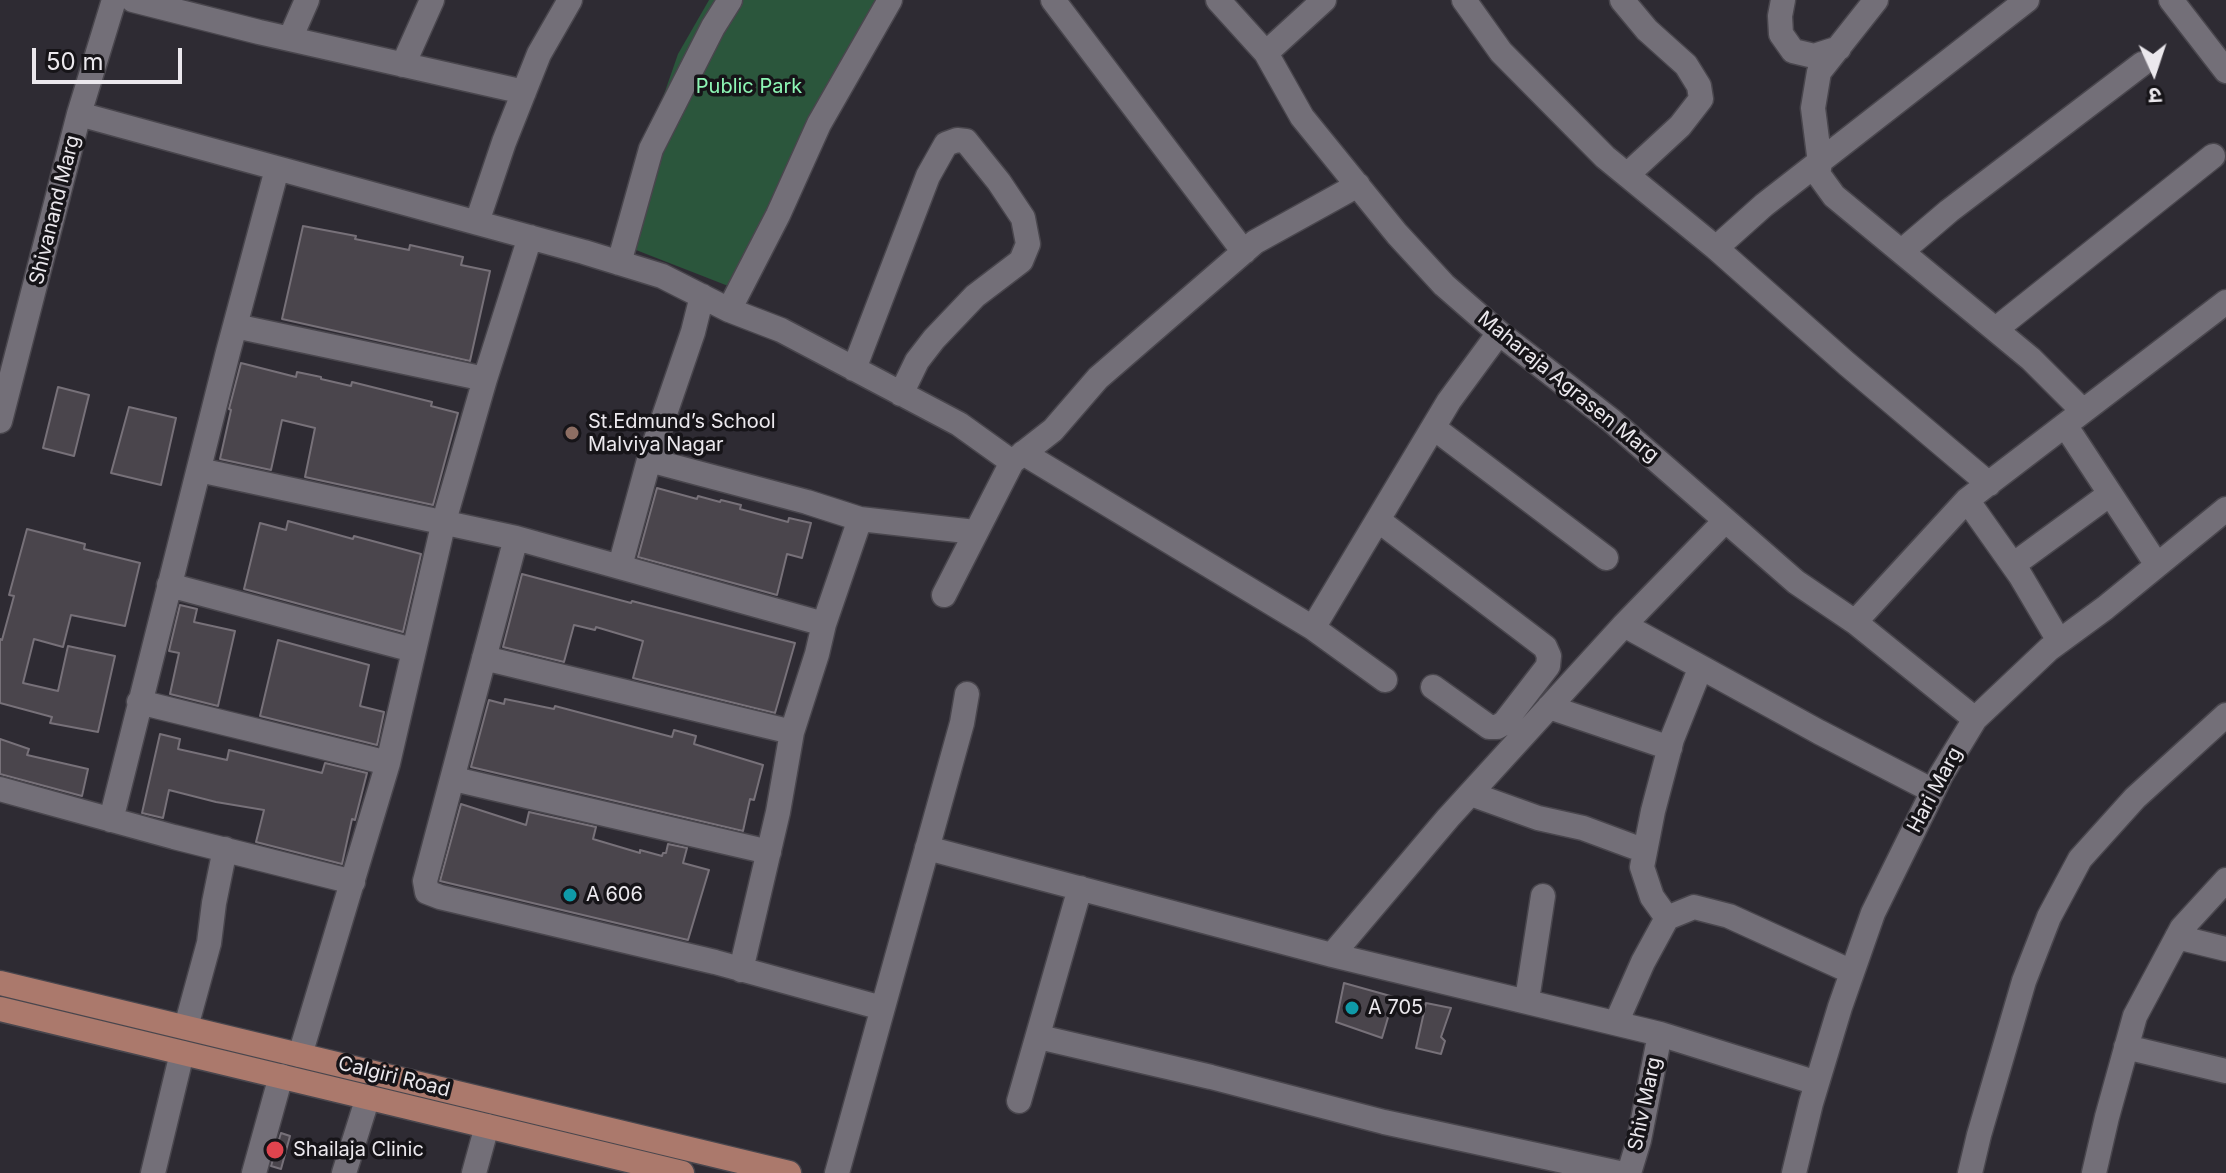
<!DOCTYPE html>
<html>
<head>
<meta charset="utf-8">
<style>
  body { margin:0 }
  #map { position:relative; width:2226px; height:1173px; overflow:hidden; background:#2e2b33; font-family:Inter,"Noto Sans Devanagari",sans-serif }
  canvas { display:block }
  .north { position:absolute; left:2114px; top:32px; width:80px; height:80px; -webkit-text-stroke:6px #161418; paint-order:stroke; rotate:177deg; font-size:22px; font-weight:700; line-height:32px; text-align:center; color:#ebe8ed }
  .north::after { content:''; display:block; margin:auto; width:28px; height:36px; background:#ebe8ed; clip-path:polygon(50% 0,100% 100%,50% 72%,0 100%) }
  .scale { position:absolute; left:32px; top:48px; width:150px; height:36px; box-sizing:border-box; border:4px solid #ebe8ed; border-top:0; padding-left:10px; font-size:24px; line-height:28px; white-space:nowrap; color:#ebe8ed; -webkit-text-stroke:6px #161418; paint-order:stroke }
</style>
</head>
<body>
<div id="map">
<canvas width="2226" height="1173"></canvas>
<div class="north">उ</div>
<div class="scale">50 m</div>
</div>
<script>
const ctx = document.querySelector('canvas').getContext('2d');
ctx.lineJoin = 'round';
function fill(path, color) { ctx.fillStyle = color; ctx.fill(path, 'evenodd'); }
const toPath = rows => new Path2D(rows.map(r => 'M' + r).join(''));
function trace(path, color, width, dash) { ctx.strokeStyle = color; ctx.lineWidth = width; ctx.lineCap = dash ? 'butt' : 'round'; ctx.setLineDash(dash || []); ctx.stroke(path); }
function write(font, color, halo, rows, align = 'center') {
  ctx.font = font + ' Inter,sans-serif'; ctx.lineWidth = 7; ctx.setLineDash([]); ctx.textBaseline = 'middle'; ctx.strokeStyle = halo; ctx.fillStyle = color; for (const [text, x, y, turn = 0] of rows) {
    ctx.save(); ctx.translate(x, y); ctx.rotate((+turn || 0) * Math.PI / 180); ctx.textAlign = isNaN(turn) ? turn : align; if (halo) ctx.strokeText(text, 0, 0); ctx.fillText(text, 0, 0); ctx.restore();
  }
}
fill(toPath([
  [709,0,876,0,741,291,613,241,678,54]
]), '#2b563c');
const building = toPath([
  [303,226,356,236,355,239,409,250,410,245,463,257,461,265,490,271,470,361,282,319,303,226],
  [241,363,296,377,297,372,321,377,321,379,351,386,352,382,432,402,431,406,458,413,433,505,305,477,315,428,282,420,271,470,220,459,231,410,229,409,241,363],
  [58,387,89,395,74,456,43,448,58,387],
  [129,407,176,418,161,485,111,473,129,407],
  [657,488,697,499,698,496,720,502,721,500,741,505,740,509,788,522,789,518,811,523,802,558,787,554,777,595,638,557,657,488],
  [288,521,353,539,354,536,421,554,403,632,244,589,260,523,286,530,288,521],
  [27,529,85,544,84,549,140,563,125,626,71,615,63,647,34,639,23,683,58,691,68,646,115,656,98,732,50,723,52,717,0,703,0,639,2,640,14,596,9,595,27,529],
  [522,574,631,603,632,601,795,643,775,713,633,678,643,641,596,627,595,630,574,625,564,662,503,647,522,574],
  [180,605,197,609,194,622,235,631,218,706,170,694,179,653,169,651,180,605],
  [278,640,369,665,360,706,384,712,377,745,260,716,278,640],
  [505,699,554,709,555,706,672,737,674,730,696,736,694,744,763,765,754,800,750,799,743,831,471,767,489,700,504,704,505,699],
  [160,734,180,739,178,749,227,760,229,750,322,773,325,763,367,773,355,820,352,819,342,864,256,842,264,810,216,802,169,790,163,818,142,813,160,734],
  [0,739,29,749,27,755,88,769,82,796,0,774,0,739],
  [461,804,526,825,529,812,596,827,593,839,640,853,640,850,662,856,663,853,666,853,668,844,687,848,683,863,709,870,688,940,440,881,461,804],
  [1344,983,1394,997,1382,1038,1336,1022,1344,983],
  [1426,1003,1451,1008,1441,1037,1445,1041,1441,1054,1416,1048,1426,1003],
  [281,1133,290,1136,281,1169,271,1166,281,1133]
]);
fill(building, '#4a454c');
trace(building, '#777179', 2);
const minor = toPath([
  [133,0,259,32,524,92],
  [1053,0,1244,252],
  [1218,0,1266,53,1302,117,1397,234,1444,285,1499,333,1612,421,1796,582,1855,622,1975,719],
  [1464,0,1501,52,1605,157,1716,248,1847,364,1989,484],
  [1622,0,1647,30,1686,65,1699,86,1701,99,1680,126,1627,175],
  [1783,0,1780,16,1781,34,1793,51,1814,56,1839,48],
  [1876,0,1819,72,1813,108,1820,163,1818,174,1834,196,2031,359,2083,411],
  [2171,0,2226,71],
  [290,39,307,0],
  [1266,53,1324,0],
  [403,65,432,0],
  [79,114,584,252,662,276,729,310,781,330,959,424,1012,462],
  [477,222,504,142,539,54,570,0],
  [1716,248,1764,205,2027,0],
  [1902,251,1949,211,2142,64],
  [619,263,651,149,713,27,730,0],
  [729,310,778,215,819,124,890,0],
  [235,326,485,379],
  [1996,329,2213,156],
  [854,369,928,176,946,144,957,140,966,141,999,182,1023,218,1028,244,1021,261,975,296,934,339,917,361,901,394],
  [0,421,79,114,114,0],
  [2065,425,2157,565],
  [1434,428,1606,558],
  [1023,453,1313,628,1385,680],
  [649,460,807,502,860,519,975,532],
  [199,470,516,538,824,624],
  [1967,500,2020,575,2059,641],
  [1378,520,1545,647,1549,656,1548,666,1504,723,1497,727,1489,727,1433,687],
  [516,538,425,881,427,892,440,897,715,962,882,1008],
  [2013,565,2110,494],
  [620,566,649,460,693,332,702,296],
  [169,585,413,650],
  [944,595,1012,462,1053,430,1098,378,1255,242,1358,185],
  [1855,622,1967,500,2226,302],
  [1624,625,1819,732,1933,791],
  [1313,628,1449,401,1499,333],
  [484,658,792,732],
  [139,702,388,763],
  [1549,707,1670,748],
  [454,779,769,852],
  [0,789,174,837,353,882],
  [1471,794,1538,818,1583,828,1645,851],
  [111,820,228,352,277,169],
  [927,848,1332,955,1660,1034,1817,1083],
  [1667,918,1652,897,1642,867,1653,811,1672,739,1700,669],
  [2177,937,2226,949],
  [1332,955,1448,818,1624,625,1725,521],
  [741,970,778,812,792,732,817,654,824,624,860,519],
  [1527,1000,1543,896],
  [1616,1023,1643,962,1667,918,1694,907,1729,916,1852,972],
  [186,1027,209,943,214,903,225,849],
  [1039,1037,1211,1077,1384,1122,1619,1173],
  [2126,1047,2226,1071],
  [300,1055,388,763,444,521,485,379,530,237],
  [1019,1101,1080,888],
  [153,1173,182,1053],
  [254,1173,281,1076],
  [344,1173,368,1097],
  [474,1173,487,1126],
  [837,1173,962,723,967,694],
  [1629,1173,1639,1140,1660,1034],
  [1794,1173,1811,1103,1840,1007,1873,913,1941,775,1975,719,2049,649,2105,608,2226,509],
  [1970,1173,1979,1135,2024,981,2049,917,2080,859,2135,798,2226,715],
  [2094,1173,2107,1117,2135,1016,2182,928,2226,880]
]);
const major = toPath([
  [0,983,789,1173],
  [0,1009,682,1173]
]);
trace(minor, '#49464d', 27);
trace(major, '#49464d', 27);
trace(minor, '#736f78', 24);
trace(major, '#ab796c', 24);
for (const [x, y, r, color] of [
  [572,433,8,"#8d6e63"],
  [570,895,8,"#0f9aa8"],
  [1352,1008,8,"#0f9aa8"],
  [275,1150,10,"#e0444e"]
]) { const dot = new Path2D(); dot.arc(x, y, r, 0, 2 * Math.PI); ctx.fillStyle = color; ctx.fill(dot); trace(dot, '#161418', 3); }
write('20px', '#8ef6b5', '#161418', [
  ["Public Park",749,87]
]);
write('20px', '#ebe8ed', '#161418', [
  ["Shivanand Marg",55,210,-76],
  ["Maharaja Agrasen Marg",1568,387,39],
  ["Hari Marg",1935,790,-62],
  ["Calgiri Road",394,1077,14],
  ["Shiv Marg",1645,1104,-78]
]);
write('20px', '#ebe8ed', '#161418', [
  ["St.Edmund’s School",588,422],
  ["Malviya Nagar",588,445],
  ["A 606",586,895],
  ["A 705",1368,1008],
  ["Shailaja Clinic",293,1150]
], 'left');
</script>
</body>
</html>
